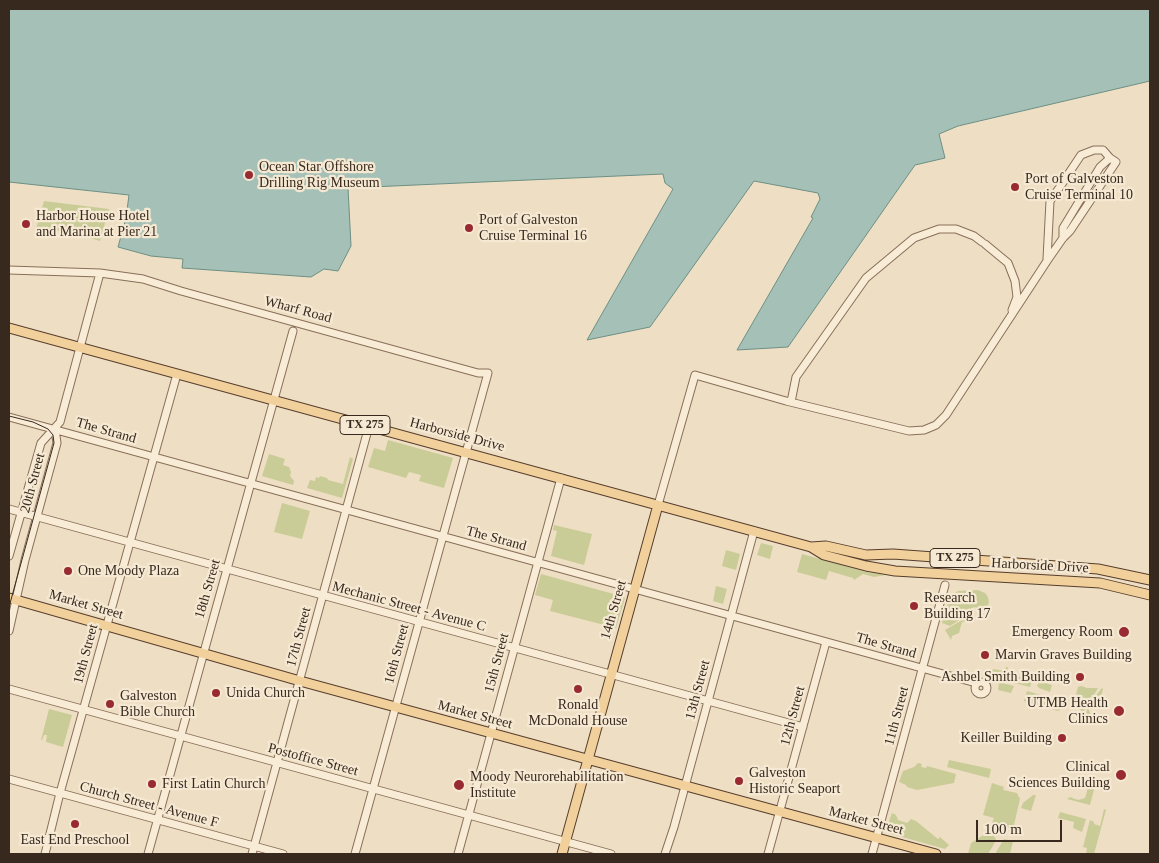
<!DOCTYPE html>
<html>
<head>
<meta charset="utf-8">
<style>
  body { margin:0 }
  #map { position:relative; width:1159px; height:863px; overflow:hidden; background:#eedec3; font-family:Georgia,serif }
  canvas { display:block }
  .frame { position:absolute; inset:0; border:10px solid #38291e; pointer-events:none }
  .scale { position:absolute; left:976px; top:820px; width:86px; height:22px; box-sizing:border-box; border:2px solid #38291e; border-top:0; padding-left:6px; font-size:15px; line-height:18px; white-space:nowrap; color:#38291e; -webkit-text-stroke:4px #f6e9d3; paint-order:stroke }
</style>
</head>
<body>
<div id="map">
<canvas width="1159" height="863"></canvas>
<div class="frame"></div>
<div class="scale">100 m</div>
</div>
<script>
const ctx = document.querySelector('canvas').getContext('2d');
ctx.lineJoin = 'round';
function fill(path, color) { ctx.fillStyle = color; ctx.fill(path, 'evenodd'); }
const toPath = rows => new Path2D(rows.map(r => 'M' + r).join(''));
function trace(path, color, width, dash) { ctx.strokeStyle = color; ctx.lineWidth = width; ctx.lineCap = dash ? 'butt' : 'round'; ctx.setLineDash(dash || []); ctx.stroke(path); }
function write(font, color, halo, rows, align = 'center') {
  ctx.font = font + ' Georgia,serif'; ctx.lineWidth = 4.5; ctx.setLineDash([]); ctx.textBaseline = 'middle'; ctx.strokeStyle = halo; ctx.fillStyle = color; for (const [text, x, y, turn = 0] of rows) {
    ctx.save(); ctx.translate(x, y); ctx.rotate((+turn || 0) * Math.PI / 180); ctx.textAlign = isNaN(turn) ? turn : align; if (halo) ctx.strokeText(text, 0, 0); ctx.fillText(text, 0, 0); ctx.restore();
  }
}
fill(toPath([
  [44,201,109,209,100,241,90,238,87,233,36,229],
  [388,440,453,458,444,488,419,481,421,475,409,472,406,478,368,467,374,448,385,451],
  [269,454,285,459,283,465,289,467,291,472,290,476,294,481,293,485,262,476],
  [350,457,353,459,342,498,307,488,310,480,315,481,316,477,319,478,320,476,327,478,328,480,343,484],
  [282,503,310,511,302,539,274,532],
  [554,525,592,534,584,565,551,556,557,531,553,530],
  [761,543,773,546,770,559,757,555],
  [726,550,740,554,736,570,722,566],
  [802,554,867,572,886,575,874,577,863,574,854,580,853,578,829,571,826,580,797,572],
  [541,574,621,596,625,598,616,628,550,611,553,600,535,595],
  [716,586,727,589,723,604,713,601],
  [978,590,985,593,988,597,989,602,987,608,984,610,974,607,971,609,969,618,964,617,950,626,942,623,950,596,958,591],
  [964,619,968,621,962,622,959,633,952,636,951,640,945,630],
  [1006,667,1008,667,1007,671,1012,673,1009,681,984,674,986,669,992,671,993,669,1005,671],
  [1013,676,1022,677,1032,681,1030,687,1014,683,1011,680],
  [1039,681,1052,685,1050,692,1039,688,1037,686],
  [999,682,1014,686,1011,693,998,690],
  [1081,686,1087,688,1098,688,1083,713,1074,702,1078,687],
  [1102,688,1103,689,1100,700,1088,708,1093,720,1087,719,1085,716,1089,704],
  [1027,691,1062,701,1060,710,1058,711,1024,701],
  [49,709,72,715,63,747,46,742,47,735,44,735,42,740,41,740],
  [949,760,991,769,989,778,947,767],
  [918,763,922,764,921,767,926,768,927,766,956,774,954,783,917,790,907,787,906,785,899,782,903,771,914,767],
  [992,783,1004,787,1003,790,1017,793,1020,799,1013,829,992,823,994,818,983,815],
  [1089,784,1095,786,1090,805,1067,799,1070,797,1078,800,1085,798],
  [1033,795,1036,795,1031,811,1021,808,1023,803],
  [1104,809,1106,810,1094,854,1086,854,1087,848,1083,847,1090,820,1094,822,1094,824,1100,826],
  [1060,812,1086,819,1082,832,1073,828,1074,822,1058,818],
  [892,813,896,815,898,820,907,823,911,819,916,821,938,839,940,837,949,845,945,849,888,833,886,830],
  [985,834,993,835,996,839,994,844,988,854,968,854,971,843],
  [1004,839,1013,841,1010,854,995,854]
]), '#cacc97');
const water = toPath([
  [9,9,1150,9,1150,81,958,126,939,134,945,158,915,165,788,347,737,350,813,218,811,217,820,199,818,193,754,181,650,327,587,340,673,189,665,183,663,174,348,188,351,246,338,271,324,269,311,277,182,268,183,259,151,256,118,247,126,218,129,195,9,182,9,9]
]);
fill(water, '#a5c1b7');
trace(water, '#6c8f84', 1);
const minor = toPath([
  [1063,238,1063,228,1100,167,1110,158],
  [985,244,1008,263,1015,281,1017,297,1012,310],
  [1047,259,1050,201,1064,181],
  [9,270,100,273,143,279,181,291,478,373,488,373,355,854],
  [791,402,796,377,866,278,914,238,939,229,956,229,974,236,982,242],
  [9,417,976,683],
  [658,505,695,375,786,401,909,431,924,430,936,425,946,415,1047,261,1063,238,1070,231,1116,162,1110,158,1103,150,1094,150,1081,155,1067,176],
  [9,509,803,727],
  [9,556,41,443,60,422,100,273],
  [9,631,25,560,57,443,55,429],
  '975 688a6 6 0 1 1 12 0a6 6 0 1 1-12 0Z',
  [9,689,611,854],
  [9,779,283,854],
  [45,854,60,793,177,374],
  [148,854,293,331],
  [252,854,369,426],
  [458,854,561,478],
  [665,854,674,827,754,531],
  [768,854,826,642],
  [872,854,945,585]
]);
const major = toPath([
  [9,328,811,547,826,546,866,555,893,554,1098,569,1150,580],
  [811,547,824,555,866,566,895,571,1100,583,1150,595],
  [9,598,300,681,936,854],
  [562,854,658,505]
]);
trace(minor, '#886f5a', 9);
trace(major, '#563e2e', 11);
trace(minor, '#f9ecd6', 7);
trace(major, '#f1d09b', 9);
trace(toPath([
  [9,416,33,422,48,429,53,435,54,443,9,607]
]), '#38291e', 1);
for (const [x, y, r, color] of [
  [249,175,5,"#982a32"],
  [1015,187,5,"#982a32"],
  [26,224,5,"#982a32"],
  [469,228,5,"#982a32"],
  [68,571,5,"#982a32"],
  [914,606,5,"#982a32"],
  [1124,632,6,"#982a32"],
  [985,655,5,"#982a32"],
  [1080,677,5,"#982a32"],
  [578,689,5,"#982a32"],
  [216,693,5,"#982a32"],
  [110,704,5,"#982a32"],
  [1119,711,6,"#982a32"],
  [1062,738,5,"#982a32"],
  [1121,775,6,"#982a32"],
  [739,781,5,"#982a32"],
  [152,784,5,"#982a32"],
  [459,785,6,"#982a32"],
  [75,824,5,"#982a32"]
]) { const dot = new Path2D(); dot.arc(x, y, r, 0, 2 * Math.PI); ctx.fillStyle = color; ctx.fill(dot); trace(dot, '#f6e9d3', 2); }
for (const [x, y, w] of [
  [365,425,50],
  [955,558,50]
]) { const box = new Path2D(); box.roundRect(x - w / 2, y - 9.5, w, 19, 4); ctx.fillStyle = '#f6e9d3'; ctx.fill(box); trace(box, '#38291e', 1); }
write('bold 12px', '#38291e', null, [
  ["TX 275",365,425],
  ["TX 275",955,558]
]);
write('14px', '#38291e', '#f6e9d3', [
  ["Ocean Star Offshore",259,167],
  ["Drilling Rig Museum",259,183],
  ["Port of Galveston",1025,179],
  ["Cruise Terminal 10",1025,195],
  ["Harbor House Hotel",36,216],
  ["and Marina at Pier 21",36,232],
  ["Port of Galveston",479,220],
  ["Cruise Terminal 16",479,236],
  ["One Moody Plaza",78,571],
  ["Research",924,598],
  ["Building 17",924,614],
  ["Emergency Room",1113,632,"right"],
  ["Marvin Graves Building",995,655],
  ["Ashbel Smith Building",1070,677,"right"],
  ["Unida Church",226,693],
  ["Galveston",120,696],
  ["Bible Church",120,712],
  ["UTMB Health",1108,703,"right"],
  ["Clinics",1108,719,"right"],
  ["Ronald",578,705,"center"],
  ["McDonald House",578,721,"center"],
  ["Keiller Building",1052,738,"right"],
  ["Clinical",1110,767,"right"],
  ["Sciences Building",1110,783,"right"],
  ["Galveston",749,773],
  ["Historic Seaport",749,789],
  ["Moody Neurorehabilitation",470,777],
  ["Institute",470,793],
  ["First Latin Church",162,784],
  ["East End Preschool",75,840,"center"]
], 'left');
write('14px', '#38291e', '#f6e9d3', [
  ["Wharf Road",298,310,15],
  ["The Strand",106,431,16],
  ["Harborside Drive",457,435,15],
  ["20th Street",33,483,-75],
  ["The Strand",496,539,15],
  ["Harborside Drive",1040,566,3],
  ["18th Street",208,589,-74],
  ["Market Street",86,605,16],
  ["Mechanic Street - Avenue C",409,607,15],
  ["14th Street",614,610,-74],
  ["17th Street",299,637,-75],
  ["The Strand",886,646,16],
  ["19th Street",86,654,-75],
  ["16th Street",397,654,-75],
  ["15th Street",497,663,-75],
  ["13th Street",698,690,-75],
  ["Market Street",475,715,15],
  ["12th Street",793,716,-75],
  ["11th Street",897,716,-75],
  ["Postoffice Street",313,760,15],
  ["Church Street - Avenue F",149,805,15],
  ["Market Street",866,821,15]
]);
</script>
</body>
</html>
